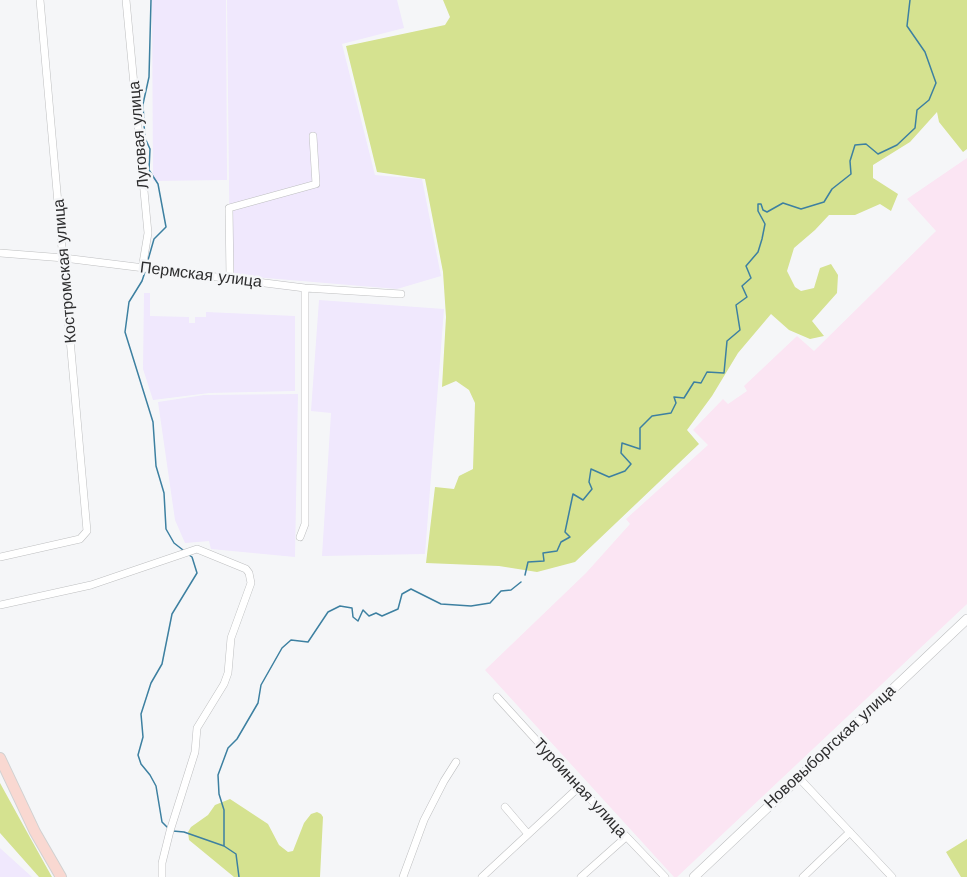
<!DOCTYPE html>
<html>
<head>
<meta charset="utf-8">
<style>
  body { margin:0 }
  canvas { display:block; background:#f5f6f8 }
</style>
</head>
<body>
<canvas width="967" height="877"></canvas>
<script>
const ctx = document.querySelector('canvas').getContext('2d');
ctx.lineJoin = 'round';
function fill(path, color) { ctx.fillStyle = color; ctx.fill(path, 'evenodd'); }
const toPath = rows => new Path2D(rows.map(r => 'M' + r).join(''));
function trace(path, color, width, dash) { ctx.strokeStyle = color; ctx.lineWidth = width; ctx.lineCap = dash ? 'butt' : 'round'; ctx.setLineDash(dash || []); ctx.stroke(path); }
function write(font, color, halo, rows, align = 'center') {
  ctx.font = font + ' "Work Sans",sans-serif'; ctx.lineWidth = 5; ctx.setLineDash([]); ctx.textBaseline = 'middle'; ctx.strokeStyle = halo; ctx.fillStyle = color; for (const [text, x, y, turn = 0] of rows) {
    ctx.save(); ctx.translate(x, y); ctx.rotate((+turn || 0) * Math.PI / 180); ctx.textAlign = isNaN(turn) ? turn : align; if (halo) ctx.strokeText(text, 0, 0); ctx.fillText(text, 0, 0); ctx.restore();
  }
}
fill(toPath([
  [967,158,967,604,677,877,674,877,485,670,586,573,630,524,626,519,708,445,693,430,723,399,728,404,747,391,744,386,797,336,814,351,936,231,907,199]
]), '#fbe5f3');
fill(toPath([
  [152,0,226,0,227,180,153,181],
  [227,0,397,0,404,28,342,44,375,175,422,179,441,276,397,289,230,275],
  [144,293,150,293,150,316,189,317,189,323,195,323,195,317,206,317,206,312,295,316,295,391,209,393,153,400,143,369],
  [319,300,444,309,425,554,322,556,331,413,311,411],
  [298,394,295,557,211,549,209,541,185,543,175,520,158,402,204,395],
  [0,848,32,877,0,877]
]), '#f0e8fd');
fill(toPath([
  [443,0,967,0,967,149,963,152,939,122,937,112,910,142,873,165,873,178,898,194,891,211,880,204,855,215,829,215,815,230,794,248,787,271,795,287,801,291,814,288,820,268,831,264,838,275,837,293,812,321,824,336,810,339,789,330,771,314,738,353,712,396,687,430,699,444,575,562,537,572,499,566,426,563,435,487,454,489,459,476,473,469,475,403,469,390,456,381,442,387,446,317,443,272,425,179,377,172,346,46,445,25,450,17],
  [0,783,27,832,52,877,39,877,0,833],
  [230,799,268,824,279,845,288,852,293,851,304,823,311,814,317,812,321,814,323,817,320,877,234,877,189,840,188,832,191,827,208,815,215,805],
  [967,839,967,877,961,877,946,852]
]), '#d5e290');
trace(toPath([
  [146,267,154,239,166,227,158,184,149,170,150,149,145,138,144,124,143,104,149,77,151,0],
  [145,272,142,281,129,302,125,332,153,422,156,466,164,493,166,529,174,543,183,550],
  [525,575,528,562,544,561,543,553,557,551,561,542,570,537,565,532,573,494,583,500,592,489,589,482,591,469,609,477,625,471,631,464,621,453,622,443,640,449,640,428,652,416,671,413,676,403,674,397,684,398,694,382,701,383,707,372,724,373,727,341,740,330,736,305,747,297,742,286,751,278,746,266,758,252,762,239,765,224,758,211,758,204,761,204,763,210,767,212,783,203,801,209,824,202,832,189,851,174,850,161,855,145,866,144,878,154,897,145,915,128,917,110,929,100,936,83,925,52,907,26,910,0],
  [167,827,162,822,156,786,150,775,141,764,138,755,143,737,141,714,151,683,162,664,172,614,197,573,192,557,189,555],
  [173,831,184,832,224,846],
  [239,877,236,854,224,846,224,810,219,794,218,775,228,748,237,739,258,703,261,685,282,648,291,640,308,642,328,612,340,606,352,608,353,617,358,621,363,610,369,616,376,613,382,616,398,609,402,594,411,589,441,604,471,606,490,603,501,591,511,590,521,582]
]), '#3d80a1', 1.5);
const street = toPath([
  [126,0,148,233,142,269],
  [0,253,64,258,305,288,401,294],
  [230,278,229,208,316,184,313,136],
  [300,537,305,524,305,288],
  [0,557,80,539,87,531,40,0],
  [0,605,91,585,197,549,246,569,249,573,251,583,231,638,228,673,224,684,197,728,195,752,170,831,162,863,162,877],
  [497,697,579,787,665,877],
  [799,778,892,877],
  [505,807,528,834],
  [403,877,424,820,444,781,456,762],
  [482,877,579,787],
  [581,877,626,837],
  [803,877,850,832]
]);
const secondary = toPath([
  [694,877,967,619]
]);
const primary = toPath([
  [0,758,35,832,61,877]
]);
trace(street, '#bebfc0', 8);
trace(secondary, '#bebfc0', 10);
trace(primary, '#d1d1d1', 12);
trace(street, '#fff', 7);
trace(secondary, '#fff', 9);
trace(primary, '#f9d8d1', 10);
write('16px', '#2d2d2e', '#f5f6f8', [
  ["Луговая улица",139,135,-95],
  ["Костромская улица",65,271,-95],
  ["Пермская улица",201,275,7],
  ["Нововыборгская улица",830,747,-43],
  ["Турбинная улица",580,788,47]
]);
</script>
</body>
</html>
